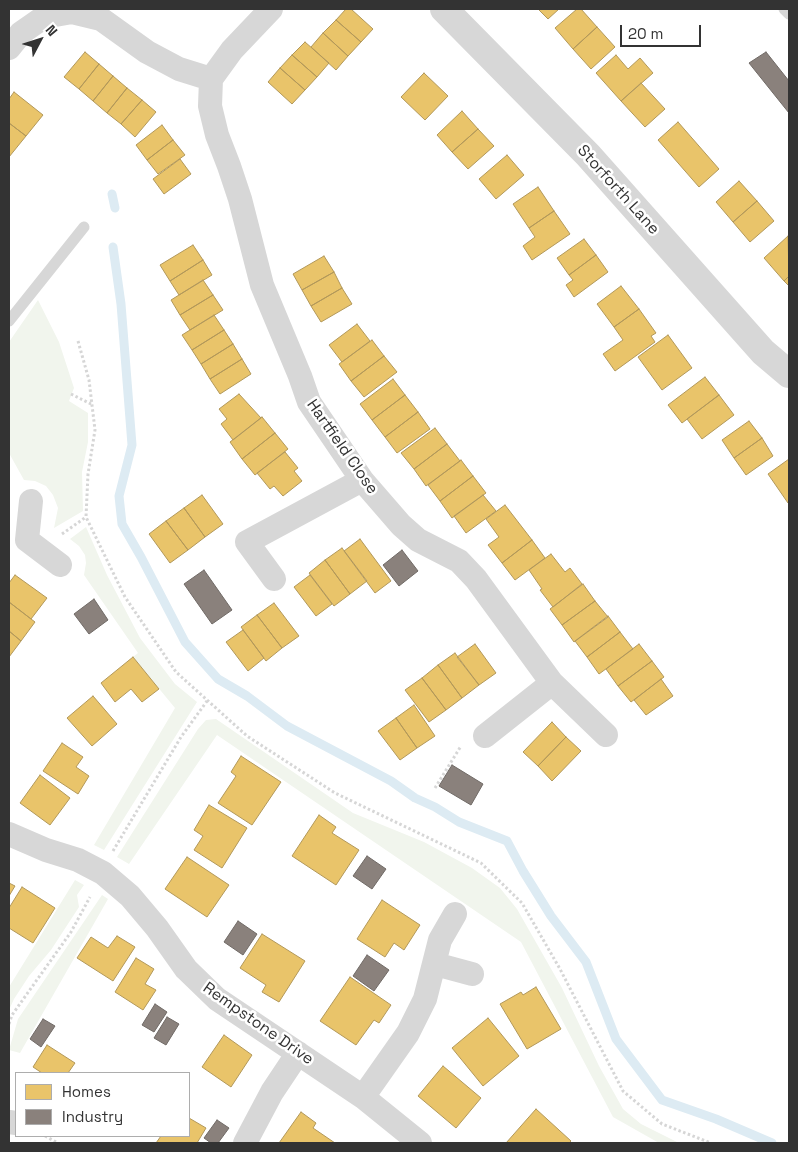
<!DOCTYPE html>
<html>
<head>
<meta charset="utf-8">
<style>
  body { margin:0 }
  #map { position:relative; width:798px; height:1152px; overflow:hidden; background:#fff; font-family:"Space Grotesk",sans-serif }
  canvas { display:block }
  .frame { position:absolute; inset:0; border:10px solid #333; pointer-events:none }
  .legend { position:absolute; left:15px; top:1072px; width:175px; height:65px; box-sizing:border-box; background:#fff; border:1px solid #adadad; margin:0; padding:6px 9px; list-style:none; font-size:15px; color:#333 }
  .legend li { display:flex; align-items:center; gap:10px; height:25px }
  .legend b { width:25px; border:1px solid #adadad }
  .north { position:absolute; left:15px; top:15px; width:50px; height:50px; -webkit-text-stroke:4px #fff; paint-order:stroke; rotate:50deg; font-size:14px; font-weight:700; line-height:20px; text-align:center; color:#333 }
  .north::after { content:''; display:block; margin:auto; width:18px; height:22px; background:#333; clip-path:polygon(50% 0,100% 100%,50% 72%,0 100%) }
  .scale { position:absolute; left:620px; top:25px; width:81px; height:22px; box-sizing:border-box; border:2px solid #333; border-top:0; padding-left:6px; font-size:15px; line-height:18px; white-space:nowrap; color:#333; -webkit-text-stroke:4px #fff; paint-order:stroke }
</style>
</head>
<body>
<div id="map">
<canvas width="798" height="1152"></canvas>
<div class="frame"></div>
<ul class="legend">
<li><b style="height:14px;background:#e9c46a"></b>Homes</li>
<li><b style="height:14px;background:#8a817c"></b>Industry</li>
</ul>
<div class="north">N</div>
<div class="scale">20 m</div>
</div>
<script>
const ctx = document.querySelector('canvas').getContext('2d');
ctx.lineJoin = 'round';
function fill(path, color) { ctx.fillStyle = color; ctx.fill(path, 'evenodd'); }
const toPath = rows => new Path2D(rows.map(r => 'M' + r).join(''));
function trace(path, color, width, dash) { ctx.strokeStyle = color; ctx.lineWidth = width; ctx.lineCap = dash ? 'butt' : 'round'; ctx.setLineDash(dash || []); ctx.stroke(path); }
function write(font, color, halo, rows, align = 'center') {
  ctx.font = font + ' "Space Grotesk",sans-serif'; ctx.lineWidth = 5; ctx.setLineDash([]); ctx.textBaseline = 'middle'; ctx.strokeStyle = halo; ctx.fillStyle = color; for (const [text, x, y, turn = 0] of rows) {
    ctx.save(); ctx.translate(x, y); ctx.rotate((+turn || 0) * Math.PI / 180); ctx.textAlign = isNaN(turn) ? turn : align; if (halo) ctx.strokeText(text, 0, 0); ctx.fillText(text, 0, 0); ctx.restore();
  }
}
fill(toPath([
  [38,300,59,342,74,388,69,401,88,413,88,442,82,472,83,511,54,528,58,508,53,495,46,486,35,481,24,480,9,453,9,342],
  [86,527,107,575,140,638,175,684,197,702,104,850,94,845,175,708,133,657,138,653,84,575,86,563,85,555,79,546,70,539],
  [216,719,353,813,424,842,472,868,500,888,517,909,562,988,599,1066,623,1109,641,1124,679,1143,659,1143,613,1117,521,942,217,735,129,864,117,857,198,729,206,720],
  [75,880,84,885,77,895,79,907,51,950,29,976,14,999,9,1010,9,987],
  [102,895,108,899,20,1053,9,1050,18,1019]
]), '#f1f5ed');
const homes = toPath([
  [346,9,351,9,373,29,361,42,336,20,346,9],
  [538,9,559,9,548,19,538,9],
  [577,9,581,9,597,27,573,49,555,28,577,9],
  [336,20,361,42,348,56,323,33,336,20],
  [597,27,615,47,591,69,573,49,597,27],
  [323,33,348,56,336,70,311,47,323,33],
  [305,42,329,63,317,77,292,55,305,42],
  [85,52,99,64,79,89,64,77,85,52],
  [292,55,317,77,305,90,280,68,292,55],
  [616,55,628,69,640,58,653,73,621,101,596,73,616,55],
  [99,64,113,76,93,101,79,89,99,64],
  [280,68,305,90,292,104,268,82,280,68],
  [424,73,448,96,425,120,401,97,424,73],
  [113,76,127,88,107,113,93,101,113,76],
  [641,83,665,109,645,127,621,101,641,83],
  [127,88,142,100,121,124,107,113,127,88],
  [14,92,43,115,26,136,9,123,9,99,14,92],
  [142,100,156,112,135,137,121,124,142,100],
  [462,111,478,129,452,152,437,135,462,111],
  [678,122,719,169,699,187,658,140,678,122],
  [9,123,26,136,9,157,9,123],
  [162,125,173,140,147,160,136,145,162,125],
  [478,129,494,146,468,169,452,152,478,129],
  [173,140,185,155,158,174,147,160,173,140],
  [507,155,524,175,496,199,479,179,507,155],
  [180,159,191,174,164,194,153,179,180,159],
  [739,181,757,201,733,222,716,202,739,181],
  [538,187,554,211,529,228,513,204,538,187],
  [757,201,774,221,750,242,733,222,757,201],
  [554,211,570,234,532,260,523,246,535,237,529,228,554,211],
  [788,236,789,276,784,281,764,258,788,236],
  [584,239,596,255,569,275,557,258,584,239],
  [193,245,203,260,170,281,160,265,193,245],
  [596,255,608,272,574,297,566,285,573,280,569,275,596,255],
  [324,256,334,272,302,290,293,274,324,256],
  [203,260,212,275,179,295,170,281,203,260],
  [334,272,342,288,311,306,302,290,334,272],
  [789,276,789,286,784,281,789,276],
  [203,280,213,295,180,315,171,300,203,280],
  [621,286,639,309,614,327,597,304,621,286],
  [342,288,352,304,321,322,311,306,342,288],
  [213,295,223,310,190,330,180,315,213,295],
  [639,309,656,333,651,336,655,342,615,371,603,354,623,340,614,327,639,309],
  [214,315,224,330,192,350,182,335,214,315],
  [357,324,370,341,342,362,329,345,357,324],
  [224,330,233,344,201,364,192,350,224,330],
  [668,335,692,368,662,390,638,357,668,335],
  [372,340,384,356,351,381,339,364,372,340],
  [233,344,242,359,210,379,201,364,233,344],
  [384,356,397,372,364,397,351,381,384,356],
  [242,359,251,374,220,394,210,379,242,359],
  [705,377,719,395,682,423,668,405,705,377],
  [393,379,405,395,372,420,360,404,393,379],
  [239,394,261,418,233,440,221,424,227,419,219,409,239,394],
  [405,395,418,412,385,437,372,420,405,395],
  [719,395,734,415,702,439,687,419,719,395],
  [418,412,430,429,397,453,385,437,418,412],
  [262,417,275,433,242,459,230,442,262,417],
  [749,421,762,438,734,458,722,440,749,421],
  [435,428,447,444,414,469,401,453,435,428],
  [275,433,288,449,255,475,242,459,275,433],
  [762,438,773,456,746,475,734,458,762,438],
  [447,444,460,461,426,486,414,469,447,444],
  [285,452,298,468,294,471,302,481,283,496,274,486,270,489,257,473,285,452],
  [789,459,789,502,788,503,768,474,789,459],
  [461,460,473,476,440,501,428,485,461,460],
  [473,476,486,493,452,518,440,501,473,476],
  [202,495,223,524,205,537,184,508,202,495],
  [483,495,496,511,466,533,454,516,483,495],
  [505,505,532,540,502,563,488,545,499,537,486,519,505,505],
  [184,508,205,537,188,550,166,521,184,508],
  [166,521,188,550,170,563,149,534,166,521],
  [360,539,391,581,375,593,344,551,360,539],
  [532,540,545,558,515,580,502,563,532,540],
  [342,548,367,581,350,594,325,560,342,548],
  [551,554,565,572,570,568,582,584,553,607,540,590,542,589,529,570,551,554],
  [325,560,350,594,334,606,309,573,325,560],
  [15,575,47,598,31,619,9,602,9,583,15,575],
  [310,575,332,604,316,616,294,587,310,575],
  [583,584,595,601,562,625,550,609,583,584],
  [595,601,608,617,574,642,562,625,595,601],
  [9,602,35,622,21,641,9,631,9,602],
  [274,603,299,636,282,648,257,615,274,603],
  [257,615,282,648,266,661,241,627,257,615],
  [608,616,620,632,587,657,575,641,608,616],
  [243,630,264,658,248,671,226,642,243,630],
  [9,631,21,641,9,657,9,631],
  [620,632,633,649,599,674,587,657,620,632],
  [475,644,496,673,479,685,457,657,475,644],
  [639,644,652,661,618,686,606,669,639,644],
  [455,653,479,685,462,698,438,665,455,653],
  [133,657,159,689,142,702,131,689,115,702,101,683,133,657],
  [652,661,664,677,631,702,618,686,652,661],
  [438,665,462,698,446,710,422,678,438,665],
  [422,678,446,710,429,722,405,690,422,678],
  [661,679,673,696,646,715,634,700,661,679],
  [93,696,117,724,92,746,67,718,93,696],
  [414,705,435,736,417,748,396,718,414,705],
  [396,718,417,748,400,760,378,731,396,718],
  [552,722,566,737,538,766,523,752,552,722],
  [566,737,581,751,552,781,538,766,566,737],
  [62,743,83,757,76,767,89,776,78,794,43,771,62,743],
  [241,756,281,782,252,825,218,803,236,776,231,772,241,756],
  [40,775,70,798,50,825,20,803,40,775],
  [209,805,247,828,222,868,194,850,203,836,194,830,209,805],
  [319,815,336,827,332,833,359,850,336,885,292,856,319,815],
  [187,857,229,885,207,917,165,889,187,857],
  [9,883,15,886,9,896,9,883],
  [22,887,55,908,33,943,9,928,9,908,22,887],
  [382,900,420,925,404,950,394,943,385,957,357,939,382,900],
  [262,934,305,961,279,1002,262,992,266,985,240,968,262,934],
  [117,936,135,947,113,981,77,958,91,937,108,948,117,936],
  [136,958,154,969,145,984,156,990,143,1010,115,992,136,958],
  [350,977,391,1005,379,1023,374,1020,356,1045,320,1021,350,977],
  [536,987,561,1029,527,1049,500,1004,521,992,523,995,536,987],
  [488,1018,519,1056,483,1086,452,1048,488,1018],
  [224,1035,252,1055,231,1087,202,1067,224,1035],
  [47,1045,75,1063,68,1073,42,1073,33,1067,47,1045],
  [443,1066,481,1098,456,1128,418,1096,443,1066],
  [536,1109,571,1141,569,1143,506,1143,536,1109],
  [301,1112,316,1123,313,1128,335,1143,279,1143,301,1112],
  [189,1118,206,1128,197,1143,156,1143,161,1136,189,1136,189,1118]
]);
fill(homes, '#e9c46a');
trace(homes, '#b2985a', 1);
const industry = toPath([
  [766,52,789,81,789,113,749,63,766,52],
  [402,550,418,571,399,586,383,565,402,550],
  [204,570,232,610,212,624,184,584,204,570],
  [94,599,108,620,89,634,74,614,94,599],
  [452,765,483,784,471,805,439,786,452,765],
  [367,856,386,869,372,889,353,876,367,856],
  [238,921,257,934,243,955,224,942,238,921],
  [367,955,389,970,374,991,353,976,367,955],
  [155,1004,167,1012,154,1032,142,1025,155,1004],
  [167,1017,179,1024,166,1045,154,1038,167,1017],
  [43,1019,55,1026,41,1047,30,1039,43,1019],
  [217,1120,229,1128,218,1143,211,1143,204,1138,217,1120]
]);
fill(industry, '#8a817c');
trace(industry, '#706a66', 1);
trace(toPath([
  [112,194,115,208],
  [113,247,121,304,132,445,119,496,122,524,141,557,185,642,218,679,247,696,287,726,391,781,415,798,435,807,459,822,507,841,523,871,551,916,586,962,616,1039,662,1100,716,1119,772,1143]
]), '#ddebf3', 9);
trace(toPath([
  [78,341,89,380,95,430,88,474,86,517,125,597,176,672,247,736,335,793,481,863,522,903,560,969,623,1091,662,1124,711,1143],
  [71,394,91,404],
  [62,534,86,517],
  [435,788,461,746],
  [113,851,181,737,207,701],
  [9,1024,12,1015,71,932,90,897],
  [45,1136,58,1143]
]), '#d6d6d6', 3, [2.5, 2.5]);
trace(toPath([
  [784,9,789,14],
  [9,321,84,227]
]), '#d7d7d7', 11);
trace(toPath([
  [9,48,21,33,44,17,72,12,101,19,147,52,179,69,211,79,232,50,271,9],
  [211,79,210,106,217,135,229,166,240,199,262,285,300,376,309,402,362,480,401,525,418,540,459,561,476,579,552,683,606,735],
  [31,501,27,540,60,565],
  [274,579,247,542,362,480],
  [485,736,552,683],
  [9,834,46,850,78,860,103,873,130,896,157,928,186,969,217,999,363,1097,420,1143],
  [435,964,472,974],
  [363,1097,408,1033,425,999,440,940,455,914],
  [9,1122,16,1123],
  [245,1143,272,1092,298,1053]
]), '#d7d7d7', 24);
trace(toPath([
  [444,9,588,155,763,352,789,374]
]), '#d7d7d7', 28);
write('16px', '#333', '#fff', [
  ["Storforth Lane",618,190,48],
  ["Hartfield Close",342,447,55],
  ["Rempstone Drive",258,1024,35]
]);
</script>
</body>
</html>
